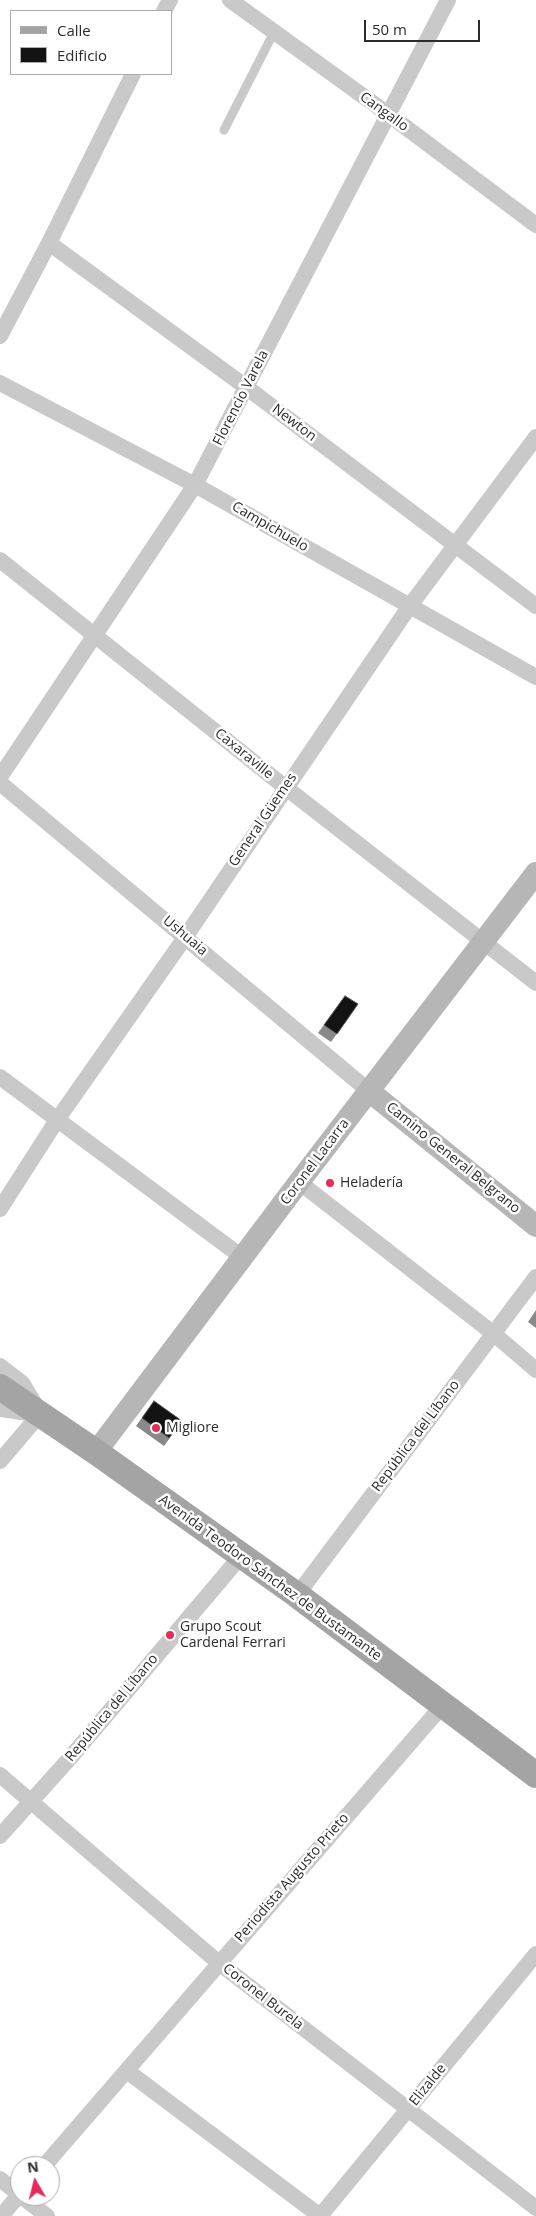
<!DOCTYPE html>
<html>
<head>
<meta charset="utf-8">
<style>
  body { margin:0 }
  #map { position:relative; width:536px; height:2216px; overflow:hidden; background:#fff; font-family:"Open Sans",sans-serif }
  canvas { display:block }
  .legend { position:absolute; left:10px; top:10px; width:162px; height:65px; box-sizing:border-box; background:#fff; border:1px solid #ababab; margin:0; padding:6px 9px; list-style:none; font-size:15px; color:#2c2c2c }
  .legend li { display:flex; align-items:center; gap:10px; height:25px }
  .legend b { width:25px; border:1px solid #ababab }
  .north { position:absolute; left:10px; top:2156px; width:50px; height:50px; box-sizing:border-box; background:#fff; border:1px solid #ababab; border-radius:50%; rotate:352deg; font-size:14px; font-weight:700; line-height:20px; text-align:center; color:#2c2c2c }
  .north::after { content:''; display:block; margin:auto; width:18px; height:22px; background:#e32d5a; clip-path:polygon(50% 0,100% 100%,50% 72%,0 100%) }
  .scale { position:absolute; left:364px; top:20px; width:116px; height:22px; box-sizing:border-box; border:2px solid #2c2c2c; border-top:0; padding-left:6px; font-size:15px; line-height:18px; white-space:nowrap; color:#2c2c2c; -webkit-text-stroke:4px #fff; paint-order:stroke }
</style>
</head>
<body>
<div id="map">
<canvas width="536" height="2216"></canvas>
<ul class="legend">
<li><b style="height:6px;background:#a4a4a4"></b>Calle</li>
<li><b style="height:14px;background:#131313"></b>Edificio</li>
</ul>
<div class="north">N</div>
<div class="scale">50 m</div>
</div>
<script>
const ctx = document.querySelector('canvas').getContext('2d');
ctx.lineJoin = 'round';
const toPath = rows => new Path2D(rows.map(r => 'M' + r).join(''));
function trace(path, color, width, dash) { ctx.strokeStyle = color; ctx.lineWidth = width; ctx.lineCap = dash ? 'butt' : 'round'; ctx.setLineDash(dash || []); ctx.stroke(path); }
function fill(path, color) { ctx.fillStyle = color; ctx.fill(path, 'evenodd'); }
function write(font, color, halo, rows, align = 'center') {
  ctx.font = font + ' "Open Sans",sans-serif'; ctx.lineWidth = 5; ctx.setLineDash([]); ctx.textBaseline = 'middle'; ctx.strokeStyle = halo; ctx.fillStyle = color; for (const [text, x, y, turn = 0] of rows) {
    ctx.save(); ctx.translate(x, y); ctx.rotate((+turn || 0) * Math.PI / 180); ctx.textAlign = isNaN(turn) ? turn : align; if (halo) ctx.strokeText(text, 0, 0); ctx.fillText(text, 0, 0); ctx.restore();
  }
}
trace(toPath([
  [224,130,274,32]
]), '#c9c9c9', 9);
trace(toPath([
  [230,0,388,114,536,225],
  [164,11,170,0],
  [49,243,246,387,536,606],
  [0,336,49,243,133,74],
  [0,383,195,485,536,677],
  [0,560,285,787,536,983],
  [0,777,195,485,448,0],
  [0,783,369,1091],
  [0,1077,242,1257],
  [299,1182,494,1334,536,1370],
  [0,1209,57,1120,186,936,409,607,536,437],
  [0,1366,22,1383,36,1406],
  [0,1409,35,1414],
  [0,1461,40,1414],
  [297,1595,536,1277],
  [0,1775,219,1963,536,2208],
  [0,1836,70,1758,241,1556],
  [127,2071,320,2216],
  [44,2166,443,1705],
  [0,2179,20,2195],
  [21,2196,47,2216],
  [1,2216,20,2194],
  [320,2216,536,1954]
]), '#c9c9c9', 16);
trace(toPath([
  [369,1091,536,1226],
  [96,1452,299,1182,536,873]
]), '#b6b6b6', 22);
trace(toPath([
  [0,1387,96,1452,297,1595,536,1775]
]), '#a4a4a4', 26);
fill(toPath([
  [345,996,358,1004,331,1042,318,1033],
  [536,1310,536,1328,528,1322],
  [154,1401,182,1421,164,1446,136,1426]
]), '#898989');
const building = toPath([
  [345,996,358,1004,337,1034,324,1025,345,996],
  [154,1401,182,1421,169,1438,142,1418,154,1401]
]);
fill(building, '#131313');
trace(building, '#5a5a5a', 1);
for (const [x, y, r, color] of [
  [330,1183,5,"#e32d5a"],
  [156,1428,5,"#e32d5a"],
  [170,1635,5,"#e32d5a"]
]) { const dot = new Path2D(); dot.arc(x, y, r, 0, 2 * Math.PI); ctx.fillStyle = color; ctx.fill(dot); trace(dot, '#fff', 2); }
write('14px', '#2c2c2c', '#fff', [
  ["Cangallo",384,112,36],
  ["Florencio Varela",241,398,-63],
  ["Newton",294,423,37],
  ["Campichuelo",270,527,30],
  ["Caxaraville",244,754,39],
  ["General Güemes",263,820,-56],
  ["Ushuaia",185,936,40],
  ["Camino General Belgrano",453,1158,39],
  ["Coronel Lacarra",315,1162,-53],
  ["República del Líbano",416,1436,-53],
  ["Avenida Teodoro Sánchez de Bustamante",270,1578,36],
  ["República del Líbano",112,1708,-50],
  ["Periodista Augusto Prieto",292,1878,-49],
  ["Coronel Burela",263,1997,38],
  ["Elizalde",428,2085,-51]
]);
write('14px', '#2c2c2c', '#fff', [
  ["Heladería",340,1183],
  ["Migliore",166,1428],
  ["Grupo Scout",180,1627],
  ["Cardenal Ferrari",180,1643]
], 'left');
</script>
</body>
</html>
